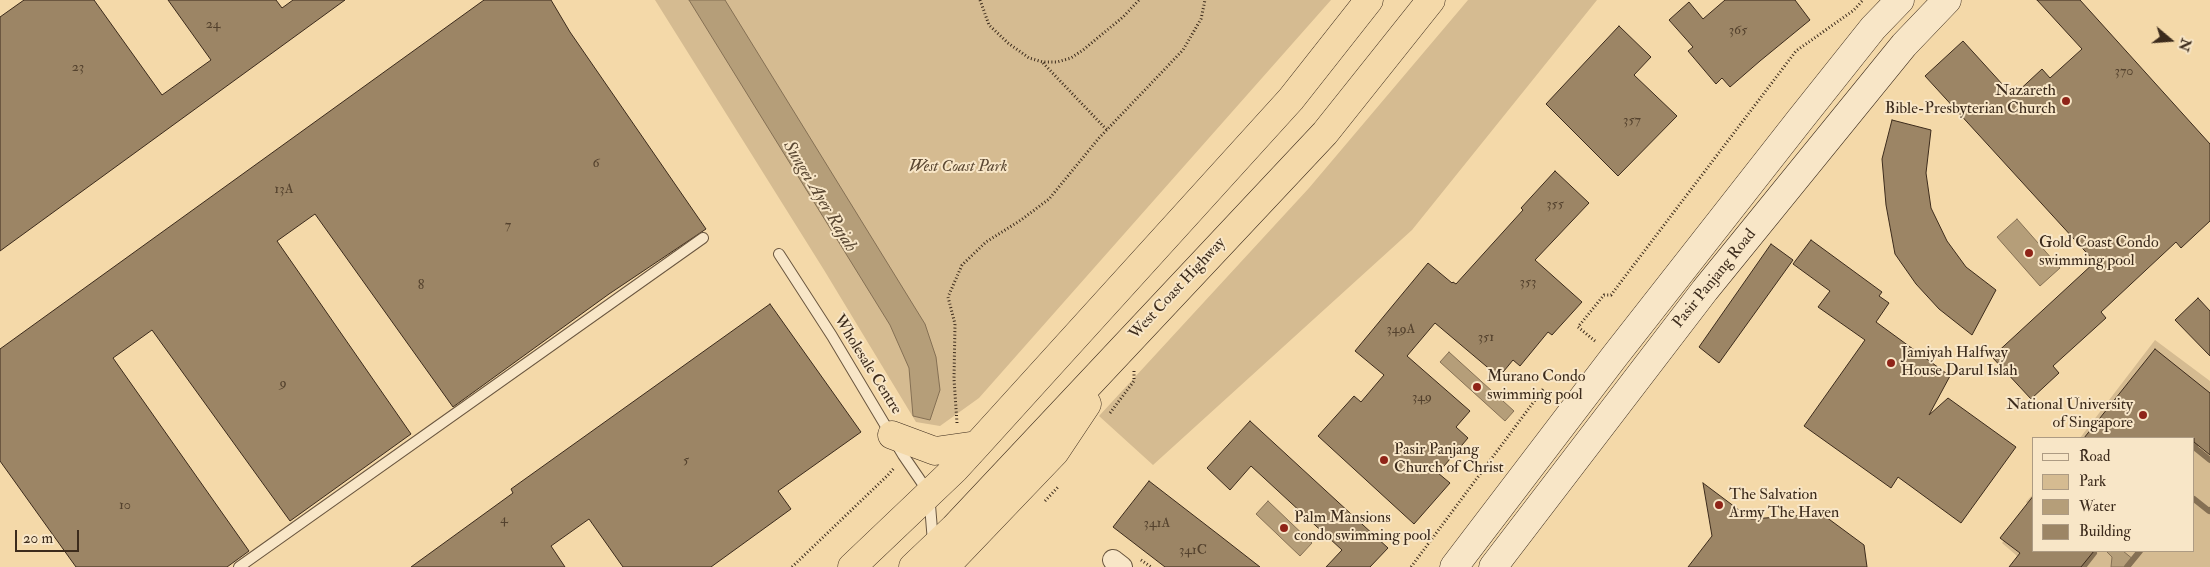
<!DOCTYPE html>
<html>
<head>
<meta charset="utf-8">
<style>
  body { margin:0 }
  #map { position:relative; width:2210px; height:567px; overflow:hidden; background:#f4d9a9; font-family:"IM FELL Double Pica",serif }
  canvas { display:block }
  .legend { position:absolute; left:2032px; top:437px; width:162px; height:115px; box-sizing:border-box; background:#f8e6c7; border:1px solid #ad9b83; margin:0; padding:6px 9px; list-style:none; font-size:15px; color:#3c2b1c }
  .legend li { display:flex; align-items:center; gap:10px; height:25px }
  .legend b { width:25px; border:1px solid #ad9b83 }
  .north { position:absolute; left:2145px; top:15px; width:50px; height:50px; -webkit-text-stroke:4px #f8e6c7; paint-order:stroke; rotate:108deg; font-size:14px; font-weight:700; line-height:20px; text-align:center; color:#3c2b1c }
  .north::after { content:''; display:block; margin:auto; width:18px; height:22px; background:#3c2b1c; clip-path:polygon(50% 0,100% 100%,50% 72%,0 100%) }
  .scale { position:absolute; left:15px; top:530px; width:64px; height:22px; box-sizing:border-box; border:2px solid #3c2b1c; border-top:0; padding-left:6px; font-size:15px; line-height:18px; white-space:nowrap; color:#3c2b1c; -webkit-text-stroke:4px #f8e6c7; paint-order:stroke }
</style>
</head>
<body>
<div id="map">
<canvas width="2210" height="567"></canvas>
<ul class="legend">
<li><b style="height:6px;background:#f8e6c7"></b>Road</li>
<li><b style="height:14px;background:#d5bb91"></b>Park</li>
<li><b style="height:14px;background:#b59e79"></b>Water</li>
<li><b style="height:14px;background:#9c8565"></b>Building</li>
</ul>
<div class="north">N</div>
<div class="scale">20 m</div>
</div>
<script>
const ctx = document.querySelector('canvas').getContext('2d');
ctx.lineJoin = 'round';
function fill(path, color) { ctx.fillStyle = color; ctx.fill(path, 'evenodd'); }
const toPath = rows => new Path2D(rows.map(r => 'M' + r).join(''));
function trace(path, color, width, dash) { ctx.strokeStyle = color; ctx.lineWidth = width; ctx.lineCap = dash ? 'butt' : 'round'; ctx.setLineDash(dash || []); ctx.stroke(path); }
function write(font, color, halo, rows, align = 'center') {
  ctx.font = font + ' "IM FELL Double Pica",serif'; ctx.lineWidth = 4; ctx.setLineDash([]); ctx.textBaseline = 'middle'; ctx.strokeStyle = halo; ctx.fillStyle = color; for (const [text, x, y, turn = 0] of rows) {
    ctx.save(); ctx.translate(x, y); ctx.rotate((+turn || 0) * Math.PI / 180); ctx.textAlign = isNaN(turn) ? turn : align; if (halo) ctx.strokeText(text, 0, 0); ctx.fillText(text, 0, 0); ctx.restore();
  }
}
fill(toPath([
  [655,0,1331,0,979,398,940,426,916,422,824,270],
  [1468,0,1597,0,1412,230,1153,465,1099,416,1309,188],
  [2155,340,2210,381,2210,567,2030,567,2002,543,2030,506,2026,502,2034,493,2034,551,2194,551,2194,438,2080,438]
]), '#d5bb91');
const water = toPath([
  [689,0,725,0,925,324,936,357,940,390,930,420,913,416,909,368,890,325,689,0],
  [2017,219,2060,268,2040,286,1997,237,2017,219],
  [1449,352,1514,411,1505,421,1440,362,1449,352],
  [1268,501,1312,543,1300,556,1256,514,1268,501],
  [2106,551,2123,551,2134,560,2133,562,2130,567,2111,567,2112,557,2106,551]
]);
fill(water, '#b59e79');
trace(water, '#857054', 1);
trace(toPath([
  [2210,427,2194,447,2210,460],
  [2194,499,2209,511,2210,510],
  [2083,567,2094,553,2091,551],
  [2127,567,2140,551]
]), '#857054', 6);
const building = toPath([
  [24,0,94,0,162,95,211,60,168,0,276,0,282,8,293,0,345,0,0,251,0,17,24,0],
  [484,0,551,0,570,32,706,229,609,294,453,407,315,214,277,241,411,434,290,521,152,330,113,358,249,551,227,567,76,567,0,461,0,349,484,0],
  [1725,0,1795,0,1810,20,1760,61,1730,87,1722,78,1716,84,1688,51,1693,47,1669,20,1689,2,1703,19,1725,0],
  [2037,0,2080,0,2210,144,2210,221,2181,248,2176,242,2101,312,2106,318,2053,366,2059,373,2031,399,1992,357,2095,262,1925,76,1963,41,2013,96,2042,69,2050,78,2082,49,2037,0],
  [1619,26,1651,57,1634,75,1677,116,1618,176,1546,104,1619,26],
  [1892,120,1931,130,1926,173,1931,208,1947,241,1966,267,1996,290,1972,335,1939,309,1916,284,1895,254,1886,205,1882,159,1892,120],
  [1555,171,1589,203,1535,260,1582,302,1552,335,1548,332,1520,366,1513,360,1499,377,1435,323,1407,356,1470,411,1456,427,1468,438,1438,473,1450,483,1414,524,1318,436,1354,396,1361,402,1384,375,1355,351,1428,263,1452,283,1453,282,1456,284,1523,210,1521,208,1555,171],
  [1811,240,1882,292,1879,296,1889,303,1876,322,1950,376,1929,415,1948,398,2016,447,1961,523,1898,477,1891,488,1804,426,1865,340,1818,307,1830,291,1793,264,1811,240],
  [1771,244,1793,260,1719,363,1699,347,1771,244],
  [2198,298,2210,311,2210,356,2175,320,2198,298],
  [770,304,861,432,778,491,791,509,711,567,623,567,589,519,551,546,565,567,411,567,513,493,511,489,770,304],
  [2155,349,2210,393,2210,455,2194,442,2194,438,2084,438,2155,349],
  [1250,421,1388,548,1370,567,1326,567,1342,550,1251,466,1230,490,1207,468,1250,421],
  [1149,481,1219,535,1260,567,1165,567,1113,527,1149,481],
  [1703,483,1751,519,1822,514,1864,545,1867,567,1688,567,1712,536,1703,483],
  [2034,495,2034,551,2094,551,2081,567,2009,567,2020,553,2000,538,2034,495]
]);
fill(building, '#9c8565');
trace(building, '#3c2b1c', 1);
const lane = toPath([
  [779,254,832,336,903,455,929,493,933,542],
  [239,567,703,238]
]);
const street = toPath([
  [1113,560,1122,567]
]);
const secondary = toPath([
  [1454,567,1614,357,1799,121,1873,28,1900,0],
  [1493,567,1705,290,1904,45,1947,0]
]);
const highway = toPath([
  [892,435,935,451,977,445],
  [852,567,955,469,977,445,1291,99,1369,0],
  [913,567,954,528,1325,133,1431,0],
  [945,567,1055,452,1087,404]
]);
trace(lane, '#6a563f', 12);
trace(street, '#6a563f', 22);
trace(secondary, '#3c2b1c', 29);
trace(highway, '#3c2b1c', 29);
trace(toPath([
  [980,0,989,25,1008,43,1029,58,1043,62,1057,62,1071,58,1083,50,1123,17,1139,0],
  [1043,63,1107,130],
  [1595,341,1578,327,1604,295,1611,295,1796,51,1854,10,1863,0],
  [1110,413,1134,381,1134,371],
  [957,423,954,379,955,324,948,297,962,265,986,242,1021,220,1049,199,1099,138,1183,50,1201,19,1205,0],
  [1045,501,1058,487],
  [1141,560,1151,567],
  [792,567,888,475,894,468],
  [1411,567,1544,388]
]), '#3c2b1c', 3, [1, 2.5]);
trace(lane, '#f8e6c7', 10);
trace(street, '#f8e6c7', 20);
trace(secondary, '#f8e6c7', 28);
trace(highway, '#f4d9a9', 28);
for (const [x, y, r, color] of [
  [2066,101,5,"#8f2418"],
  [2029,253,5,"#8f2418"],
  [1891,363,5,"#8f2418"],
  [1477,387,5,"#8f2418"],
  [2143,415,5,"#8f2418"],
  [1384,460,5,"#8f2418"],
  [1719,505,5,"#8f2418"],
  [1284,528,5,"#8f2418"]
]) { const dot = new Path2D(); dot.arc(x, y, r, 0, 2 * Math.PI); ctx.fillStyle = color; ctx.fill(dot); trace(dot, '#f8e6c7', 2); }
write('14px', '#54422e', null, [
  ["24",213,25],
  ["365",1738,31],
  ["23",78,68],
  ["370",2124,72],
  ["357",1632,121],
  ["6",596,164],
  ["13A",284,190],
  ["355",1555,205],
  ["7",508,226],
  ["353",1528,283],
  ["8",421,286],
  ["349A",1401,330],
  ["351",1486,338],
  ["9",283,384],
  ["349",1422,398],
  ["5",686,461],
  ["10",125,506],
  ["4",504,520],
  ["341A",1157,524],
  ["341C",1193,551]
]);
write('16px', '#3c2b1c', '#f8e6c7', [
  ["Nazareth",2056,92,"right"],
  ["Bible-Presbyterian Church",2056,110,"right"],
  ["Gold Coast Condo",2039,244],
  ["swimming pool",2039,262],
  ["Jamiyah Halfway",1901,354],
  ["House Darul Islah",1901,372],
  ["Murano Condo",1487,378],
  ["swimming pool",1487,396],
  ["National University",2133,406,"right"],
  ["of Singapore",2133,424,"right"],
  ["Pasir Panjang",1394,451],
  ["Church of Christ",1394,469],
  ["The Salvation",1729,496],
  ["Army The Haven",1729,514],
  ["Palm Mansions",1294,519],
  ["condo swimming pool",1294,537]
], 'left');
write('italic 16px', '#5b4833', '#f8e6c7', [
  ["West Coast Park",958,168]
]);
write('16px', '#3c2b1c', '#f8e6c7', [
  ["Pasir Panjang Road",1715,279,-51],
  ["West Coast Highway",1178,289,-47],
  ["Wholesale Centre",867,365,58]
]);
write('italic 18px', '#5a4833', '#f8e6c7', [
  ["Sungei Ayer Rajah",819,197,59]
]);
</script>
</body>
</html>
